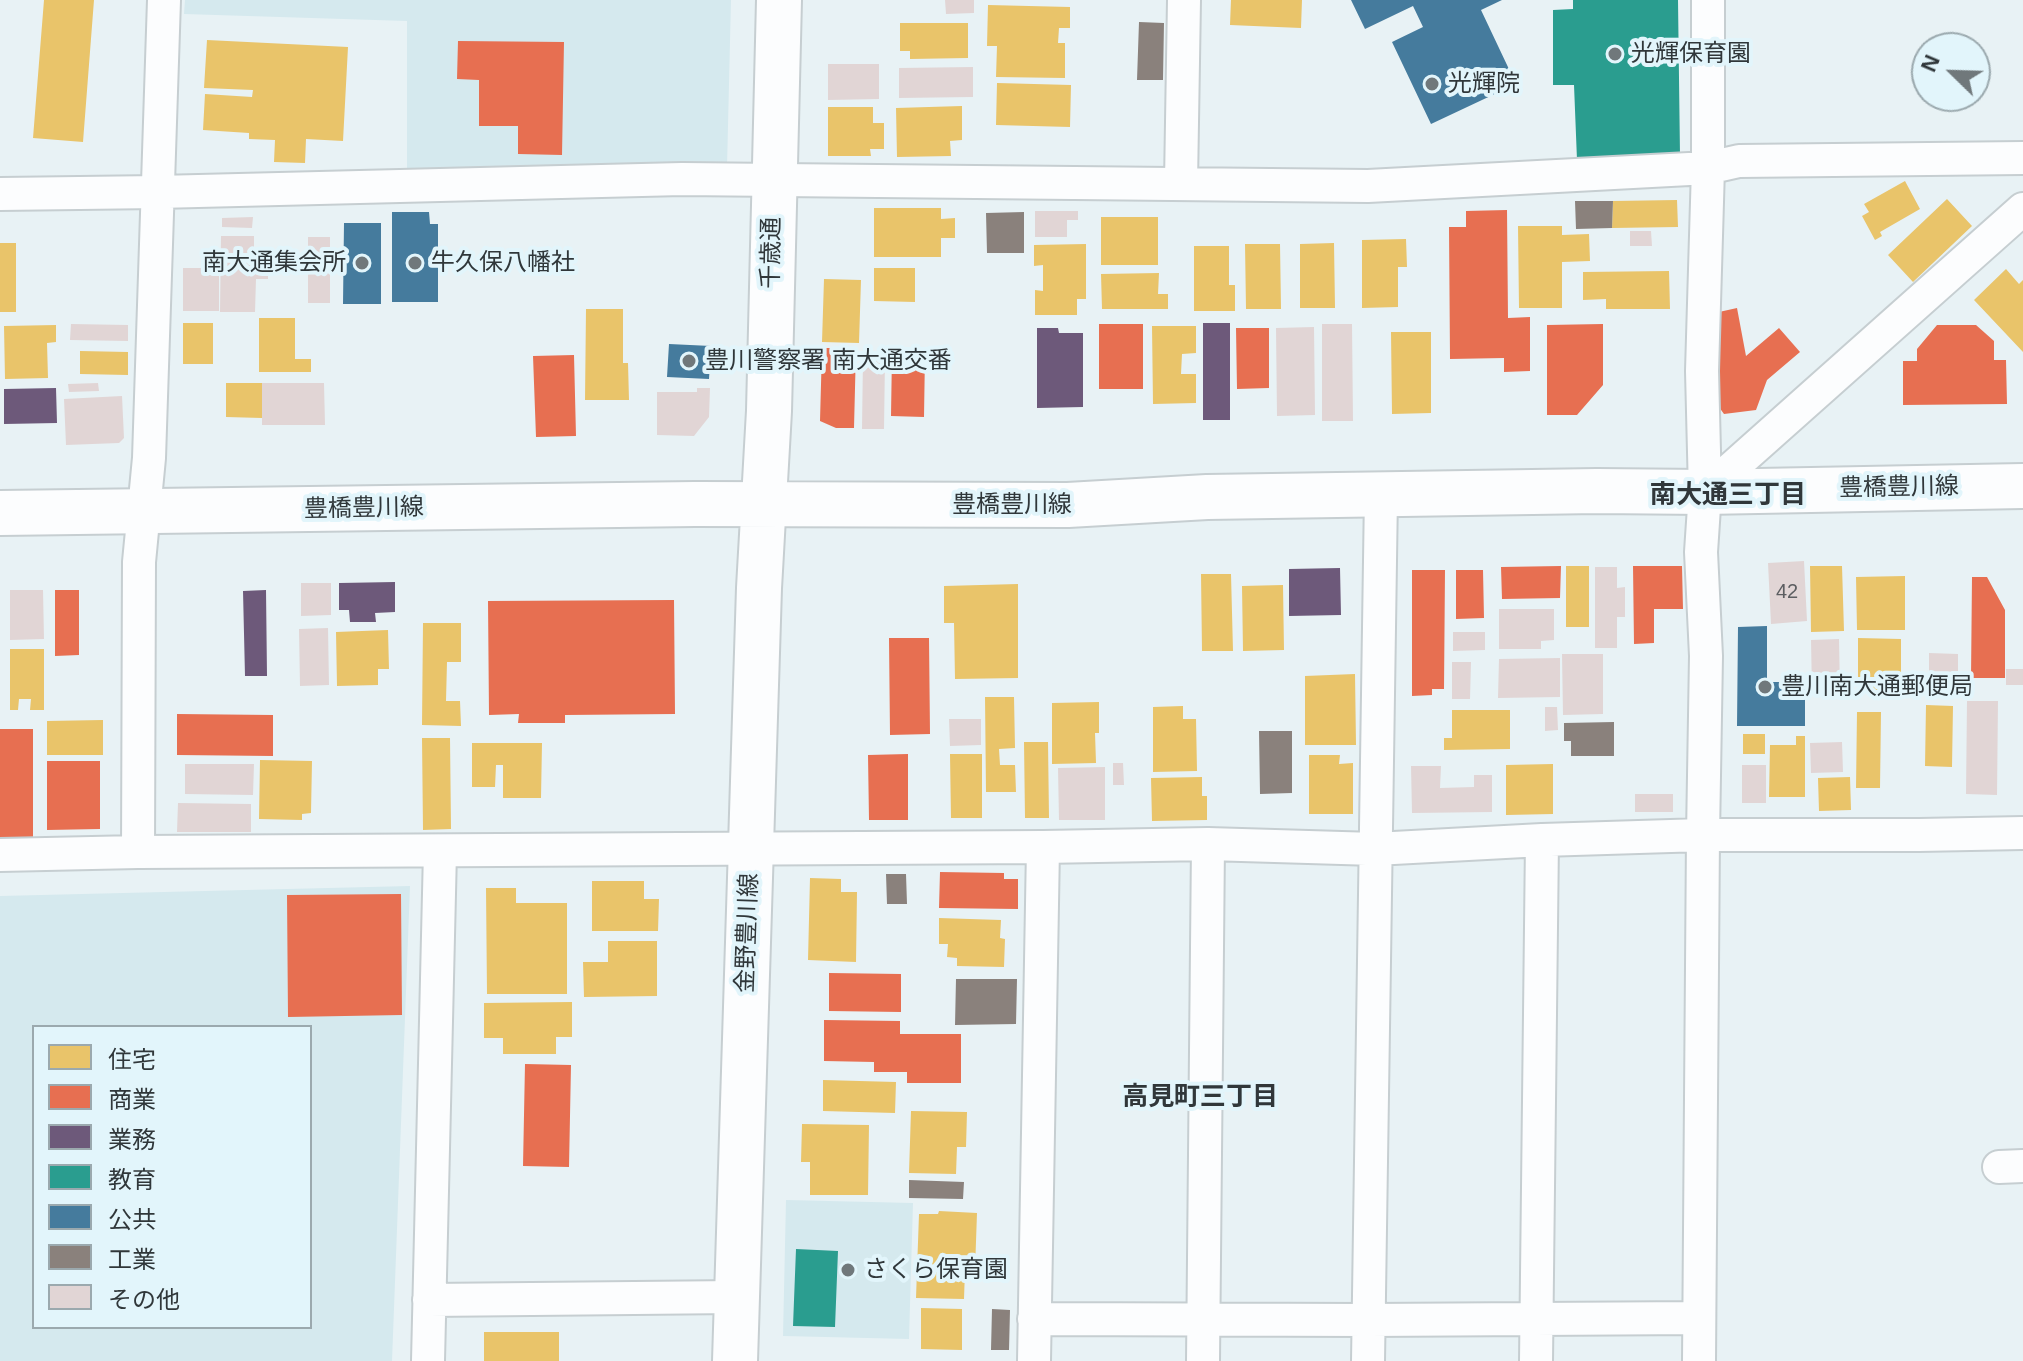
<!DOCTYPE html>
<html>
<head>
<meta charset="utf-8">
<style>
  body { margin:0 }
  #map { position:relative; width:2023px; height:1361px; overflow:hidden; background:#e8f2f5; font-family:Helvetica,"Noto Sans JP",sans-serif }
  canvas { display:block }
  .legend { position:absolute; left:32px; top:1025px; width:280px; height:304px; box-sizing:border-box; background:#e2f5fb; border:2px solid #9ba9ae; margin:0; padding:10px 14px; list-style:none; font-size:24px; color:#30373a }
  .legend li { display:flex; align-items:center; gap:16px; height:40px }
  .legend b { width:40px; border:2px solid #9ba9ae }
  .north { position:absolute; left:1911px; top:32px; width:80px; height:80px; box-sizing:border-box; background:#e2f5fb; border:2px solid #9ba9ae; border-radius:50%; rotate:293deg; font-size:22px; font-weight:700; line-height:32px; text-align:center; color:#30373a }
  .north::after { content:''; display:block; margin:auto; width:28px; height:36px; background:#70787b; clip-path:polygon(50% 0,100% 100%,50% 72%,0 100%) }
</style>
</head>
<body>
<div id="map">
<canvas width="2023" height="1361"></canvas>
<ul class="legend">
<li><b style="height:22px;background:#e9c46a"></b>住宅</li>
<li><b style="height:22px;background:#e76f51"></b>商業</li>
<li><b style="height:22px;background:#6d597a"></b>業務</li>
<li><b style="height:22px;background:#2a9d8f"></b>教育</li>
<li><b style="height:22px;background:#457b9d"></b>公共</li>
<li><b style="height:22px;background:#8a817c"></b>工業</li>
<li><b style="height:22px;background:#e1d5d5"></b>その他</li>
</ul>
<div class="north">N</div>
</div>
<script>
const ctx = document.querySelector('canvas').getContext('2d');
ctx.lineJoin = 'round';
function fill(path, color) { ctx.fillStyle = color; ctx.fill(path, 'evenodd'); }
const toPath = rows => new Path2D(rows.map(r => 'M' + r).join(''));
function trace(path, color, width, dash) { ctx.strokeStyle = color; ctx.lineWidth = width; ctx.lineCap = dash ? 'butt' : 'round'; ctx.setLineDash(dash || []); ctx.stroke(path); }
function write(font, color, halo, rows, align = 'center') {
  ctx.font = font + ' Helvetica,"Noto Sans JP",sans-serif'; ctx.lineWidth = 8; ctx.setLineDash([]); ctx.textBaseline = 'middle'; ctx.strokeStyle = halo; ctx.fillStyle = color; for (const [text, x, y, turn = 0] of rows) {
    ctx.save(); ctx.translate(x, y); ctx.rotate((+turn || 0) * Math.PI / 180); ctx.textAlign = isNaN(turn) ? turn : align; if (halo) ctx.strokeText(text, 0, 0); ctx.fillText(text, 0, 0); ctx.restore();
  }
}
fill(toPath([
  [185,0,731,0,727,168,407,170,407,21,184,14],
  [410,886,392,1361,0,1361,0,896],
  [34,1027,310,1027,310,1327,34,1327],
  [786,1200,913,1203,909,1339,783,1336]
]), '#d5e9ee');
fill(toPath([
  [44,0,94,0,83,142,33,138],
  [1231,0,1302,0,1301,28,1230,25],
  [988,5,1070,7,1070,28,1059,28,1058,43,1065,43,1065,78,996,77,997,46,987,46],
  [900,23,968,23,968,58,910,59,910,51,900,51],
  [207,40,348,47,343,141,306,139,305,163,274,162,275,140,249,139,249,133,203,130,205,94,252,97,253,90,204,88],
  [997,83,1071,85,1070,127,996,125],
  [962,106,962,140,950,141,951,156,897,157,896,108],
  [828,107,873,107,873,123,884,123,884,149,870,149,871,156,828,156],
  [1905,181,1920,209,1880,232,1882,236,1875,240,1862,216,1869,212,1864,204],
  [1947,199,1972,226,1913,282,1888,255],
  [1677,200,1678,227,1612,228,1613,201],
  [874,208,941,208,941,219,955,218,955,238,941,238,941,257,874,257],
  [1101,217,1158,217,1158,265,1101,265],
  [1518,226,1562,226,1562,235,1589,234,1590,261,1562,262,1562,308,1519,308],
  [1406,239,1407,267,1398,267,1398,307,1362,308,1362,240],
  [0,243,16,243,16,312,0,312],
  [1334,243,1335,308,1300,308,1300,244],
  [1086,244,1086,299,1077,299,1077,315,1035,315,1035,290,1043,291,1043,265,1034,266,1034,245],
  [1245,244,1280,244,1281,309,1246,309],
  [1194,246,1229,246,1229,285,1235,285,1235,311,1194,311],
  [874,268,915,268,915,302,874,301],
  [2006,269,2019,284,2023,280,2023,352,1974,300],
  [1669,271,1670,309,1606,309,1606,299,1583,300,1583,272],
  [1159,273,1158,294,1168,294,1168,309,1102,309,1101,274],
  [824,279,861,280,859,343,822,342],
  [586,309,623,309,623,363,628,363,629,400,585,400],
  [259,318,295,318,295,359,311,359,311,372,259,372],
  [183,323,213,323,213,364,183,364],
  [56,325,56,342,47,343,48,378,5,379,4,326],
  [1152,326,1196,326,1196,353,1182,354,1181,374,1196,374,1196,403,1153,404],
  [1391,332,1431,332,1431,413,1392,414],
  [80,351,128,352,128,375,80,374],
  [226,383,262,383,262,418,226,417],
  [1566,566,1589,566,1589,627,1566,627],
  [1810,566,1842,566,1844,631,1811,632],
  [1201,574,1231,574,1233,651,1202,651],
  [1905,576,1905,630,1857,630,1856,577],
  [1018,584,1018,678,955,679,954,623,944,623,944,586],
  [1283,585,1284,650,1243,651,1242,586],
  [423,623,461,623,461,662,447,662,446,701,460,701,461,726,422,725],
  [388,630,389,669,378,669,378,685,337,686,336,632],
  [1858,638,1901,639,1901,693,1858,693],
  [10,649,44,649,44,710,30,710,31,699,19,699,18,710,10,710],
  [1355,674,1356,745,1305,745,1305,676],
  [985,697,1014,697,1015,748,999,749,1000,765,1015,765,1016,792,986,792],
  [1099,702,1099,733,1095,733,1096,763,1052,764,1052,703],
  [1926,705,1953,706,1952,767,1925,766],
  [1183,706,1183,719,1196,719,1197,771,1153,772,1153,707],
  [1452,710,1510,710,1510,749,1444,750,1444,738,1452,738],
  [1857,712,1881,712,1880,788,1856,788],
  [103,720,103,755,47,755,47,721],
  [1743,734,1765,734,1765,754,1743,754],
  [1796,736,1805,736,1805,797,1769,797,1770,745,1796,745],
  [422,738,450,738,451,829,423,830],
  [1024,742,1048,742,1049,818,1025,818],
  [472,743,542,743,541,798,503,798,503,765,496,765,495,787,472,787],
  [950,754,982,754,982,818,951,818],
  [1309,755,1340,755,1339,764,1353,763,1353,814,1309,814],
  [260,760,312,761,311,813,302,814,302,820,259,819],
  [1553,764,1553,814,1506,815,1506,765],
  [1202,777,1202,796,1207,796,1207,820,1152,821,1151,778],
  [1850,777,1851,810,1819,811,1818,778],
  [810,878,841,879,841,892,857,892,856,962,808,960],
  [592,881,644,881,644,899,659,899,658,931,592,931],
  [486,888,516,888,516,903,567,903,567,994,487,994],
  [939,918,1001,920,1000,938,1005,939,1004,967,957,966,957,958,947,957,948,944,939,944],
  [608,941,657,941,657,996,584,997,583,962,608,962],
  [572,1002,572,1037,556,1037,556,1054,503,1054,503,1038,484,1038,484,1003],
  [823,1080,896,1082,895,1113,823,1111],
  [911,1111,967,1112,966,1147,957,1147,956,1174,909,1173],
  [802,1124,869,1125,868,1195,810,1195,810,1162,801,1162],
  [939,1211,977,1213,975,1270,965,1270,964,1299,916,1298,919,1214,938,1214],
  [921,1308,962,1309,962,1350,921,1349],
  [484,1332,559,1332,559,1361,484,1361]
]), '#e9c46a');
fill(toPath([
  [458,41,564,42,562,155,518,154,518,126,479,126,479,80,457,79],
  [1507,210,1508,318,1530,317,1530,371,1504,372,1504,358,1450,359,1449,227,1466,227,1466,211],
  [1737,308,1746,356,1779,328,1800,352,1767,380,1756,410,1724,414,1706,389,1720,361,1710,314],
  [1099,324,1143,324,1143,389,1099,389],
  [1603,324,1603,385,1577,415,1547,415,1547,325],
  [1937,325,1976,325,1994,341,1994,360,2006,360,2007,404,1903,405,1903,361,1917,361,1917,349],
  [1236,328,1269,328,1269,388,1237,389],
  [822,348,856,348,854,428,836,428,820,421],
  [892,353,925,353,924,417,891,416],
  [574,355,576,436,536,437,533,356],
  [1561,566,1560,598,1502,599,1501,567],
  [1633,566,1682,566,1683,609,1654,609,1654,643,1634,644],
  [1412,570,1445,570,1444,689,1432,689,1432,695,1412,696],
  [1456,570,1483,570,1484,618,1456,619],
  [1972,577,1987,577,2005,610,2005,678,1971,678],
  [55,590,79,590,79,655,55,656],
  [674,600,675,714,565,715,565,723,518,723,519,714,489,715,488,601],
  [889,638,929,638,930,734,890,735],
  [177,714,273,715,273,756,177,755],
  [0,729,33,729,33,837,0,837],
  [908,754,908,820,869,820,868,755],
  [47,761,100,761,100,829,47,830],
  [940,872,1004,873,1004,879,1018,879,1018,909,939,908],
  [401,894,402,1015,288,1017,287,895],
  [829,973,901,974,901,1012,829,1011],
  [824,1020,900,1021,900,1034,961,1034,961,1083,907,1083,907,1072,874,1072,874,1062,824,1061],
  [525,1064,571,1065,569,1167,523,1166]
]), '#e76f51');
fill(toPath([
  [1203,323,1230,323,1230,420,1203,420],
  [1037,328,1058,328,1059,333,1083,333,1083,407,1037,408],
  [56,388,57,423,4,424,4,389],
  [1340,568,1341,615,1289,616,1289,569],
  [395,582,395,612,375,613,376,622,350,622,349,610,339,610,339,583],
  [266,590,267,676,245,676,243,591]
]), '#6d597a');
fill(toPath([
  [1573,0,1678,0,1680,156,1577,160,1574,85,1553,85,1553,10,1573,9],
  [796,1249,838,1251,835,1327,793,1326]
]), '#2a9d8f');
fill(toPath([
  [1351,0,1502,0,1481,10,1516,84,1431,124,1392,42,1423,27,1413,6,1365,29],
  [392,212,429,212,430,224,438,224,438,302,392,302],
  [344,223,381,223,381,304,343,304],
  [669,344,711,346,709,379,667,377],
  [1767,626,1767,682,1805,682,1805,726,1737,726,1738,627]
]), '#457b9d');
fill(toPath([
  [1139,22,1164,23,1163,80,1137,80],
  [1575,201,1613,201,1612,228,1576,229],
  [1024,212,1024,253,987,253,986,213],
  [1614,722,1614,756,1571,756,1571,741,1564,741,1564,723],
  [1259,731,1292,731,1292,793,1260,794],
  [886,874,906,874,907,904,887,904],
  [956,979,1017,979,1016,1024,955,1025],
  [909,1180,964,1182,963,1199,909,1198],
  [992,1309,1010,1310,1009,1350,991,1350]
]), '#8a817c');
fill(toPath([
  [945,0,974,0,974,13,946,14],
  [828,64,879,64,879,99,828,100],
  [973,67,973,97,899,98,899,68],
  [1035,211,1078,211,1078,220,1067,220,1067,237,1035,237],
  [253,217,252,228,222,227,222,218],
  [1630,231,1651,231,1652,246,1630,246],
  [221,236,254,236,254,250,268,250,268,279,256,279,255,312,220,312],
  [308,237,330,237,330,303,308,303],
  [183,268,219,268,219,311,183,311],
  [71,324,128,325,128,341,70,340],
  [1322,324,1352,324,1353,421,1322,421],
  [1314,327,1315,415,1277,416,1276,328],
  [863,358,885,358,884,429,862,429],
  [98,383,99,391,69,392,68,384],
  [262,383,324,383,325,425,262,425],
  [697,388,710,388,709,417,694,436,657,435,657,392,697,392],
  [122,396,124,438,119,443,66,445,64,399],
  [1804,561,1807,621,1771,624,1768,563],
  [1595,567,1617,567,1617,588,1625,587,1625,617,1617,617,1617,648,1595,648],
  [301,583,331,583,331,615,301,616],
  [10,590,43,590,44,639,10,640],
  [1499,609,1554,609,1554,640,1541,641,1541,649,1499,649],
  [328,628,329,685,300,686,299,629],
  [1453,632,1485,632,1485,650,1453,651],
  [1839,639,1840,691,1812,692,1811,640],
  [1929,653,1958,654,1958,690,1929,690],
  [1562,654,1603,654,1603,714,1563,715],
  [1560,658,1560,697,1498,698,1499,659],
  [1452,662,1471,662,1470,699,1452,699],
  [2006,669,2023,669,2023,685,2006,685],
  [1967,701,1998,701,1997,795,1966,794],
  [1545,707,1557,707,1558,730,1545,731],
  [949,719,981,719,981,745,950,746],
  [1842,742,1843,772,1811,773,1810,743],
  [1113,763,1123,763,1124,785,1113,785],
  [185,764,254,764,253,795,185,794],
  [1742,765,1766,765,1766,803,1742,803],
  [1411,766,1441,766,1440,788,1474,787,1474,775,1492,775,1492,812,1412,813],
  [1105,767,1105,820,1059,820,1058,768],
  [1635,794,1673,794,1673,812,1635,812],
  [178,803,251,804,251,832,177,832]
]), '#e1d5d5');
const street = toPath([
  [1181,183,1184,0],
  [0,194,158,192,682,179,1368,186,1708,168,1739,161,2023,158],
  [1705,492,2023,209],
  [138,852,139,562,149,458,164,0],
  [0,855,138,852,1043,847,1208,844,1375,849,1542,840,1703,835,1919,835,2023,833],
  [1999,1167,2023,1166],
  [429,1300,737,1297],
  [1034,1319,1369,1320,1699,1318],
  [428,1361,440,851],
  [1034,1361,1043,847],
  [1203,1361,1208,844],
  [1368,1361,1381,494],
  [1536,1361,1542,840],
  [1699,1361,1703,835,1706,656,1701,552,1705,492,1702,371,1708,168,1708,0]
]);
const secondary = toPath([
  [0,513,695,504,1068,505,1207,497,1597,491,1705,492,2023,486],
  [735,1361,759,588,769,411,779,0]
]);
trace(street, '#c6ced1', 36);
trace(secondary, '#c6ced1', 48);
trace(street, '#fcfdfe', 32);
trace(secondary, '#fcfdfe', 44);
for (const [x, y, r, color] of [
  [1615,54,8,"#70787b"],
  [1432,84,8,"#70787b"],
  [362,263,8,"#70787b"],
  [415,263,8,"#70787b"],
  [689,361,8,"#70787b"],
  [1765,687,8,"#70787b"],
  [848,1270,8,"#70787b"]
]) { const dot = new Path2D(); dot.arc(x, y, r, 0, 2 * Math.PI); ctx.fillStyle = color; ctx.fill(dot); trace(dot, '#e2f5fb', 3); }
write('20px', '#5c5e61', null, [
  ["42",1787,592]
]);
write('24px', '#30373a', '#e2f5fb', [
  ["光輝保育園",1631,54],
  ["光輝院",1448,84],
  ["南大通集会所",346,263,"right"],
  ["牛久保八幡社",431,263],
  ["豊川警察署 南大通交番",705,361],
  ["豊川南大通郵便局",1781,687],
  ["さくら保育園",864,1270]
], 'left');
write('24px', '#30373a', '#e2f5fb', [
  ["千歳通",772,253,-89],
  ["豊橋豊川線",1899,488,-1],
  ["豊橋豊川線",1012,505],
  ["豊橋豊川線",364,509,-1],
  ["金野豊川線",748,933,-88]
]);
write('bold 26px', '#30373a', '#e2f5fb', [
  ["南大通三丁目",1728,496],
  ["高見町三丁目",1200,1098]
]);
</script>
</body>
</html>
